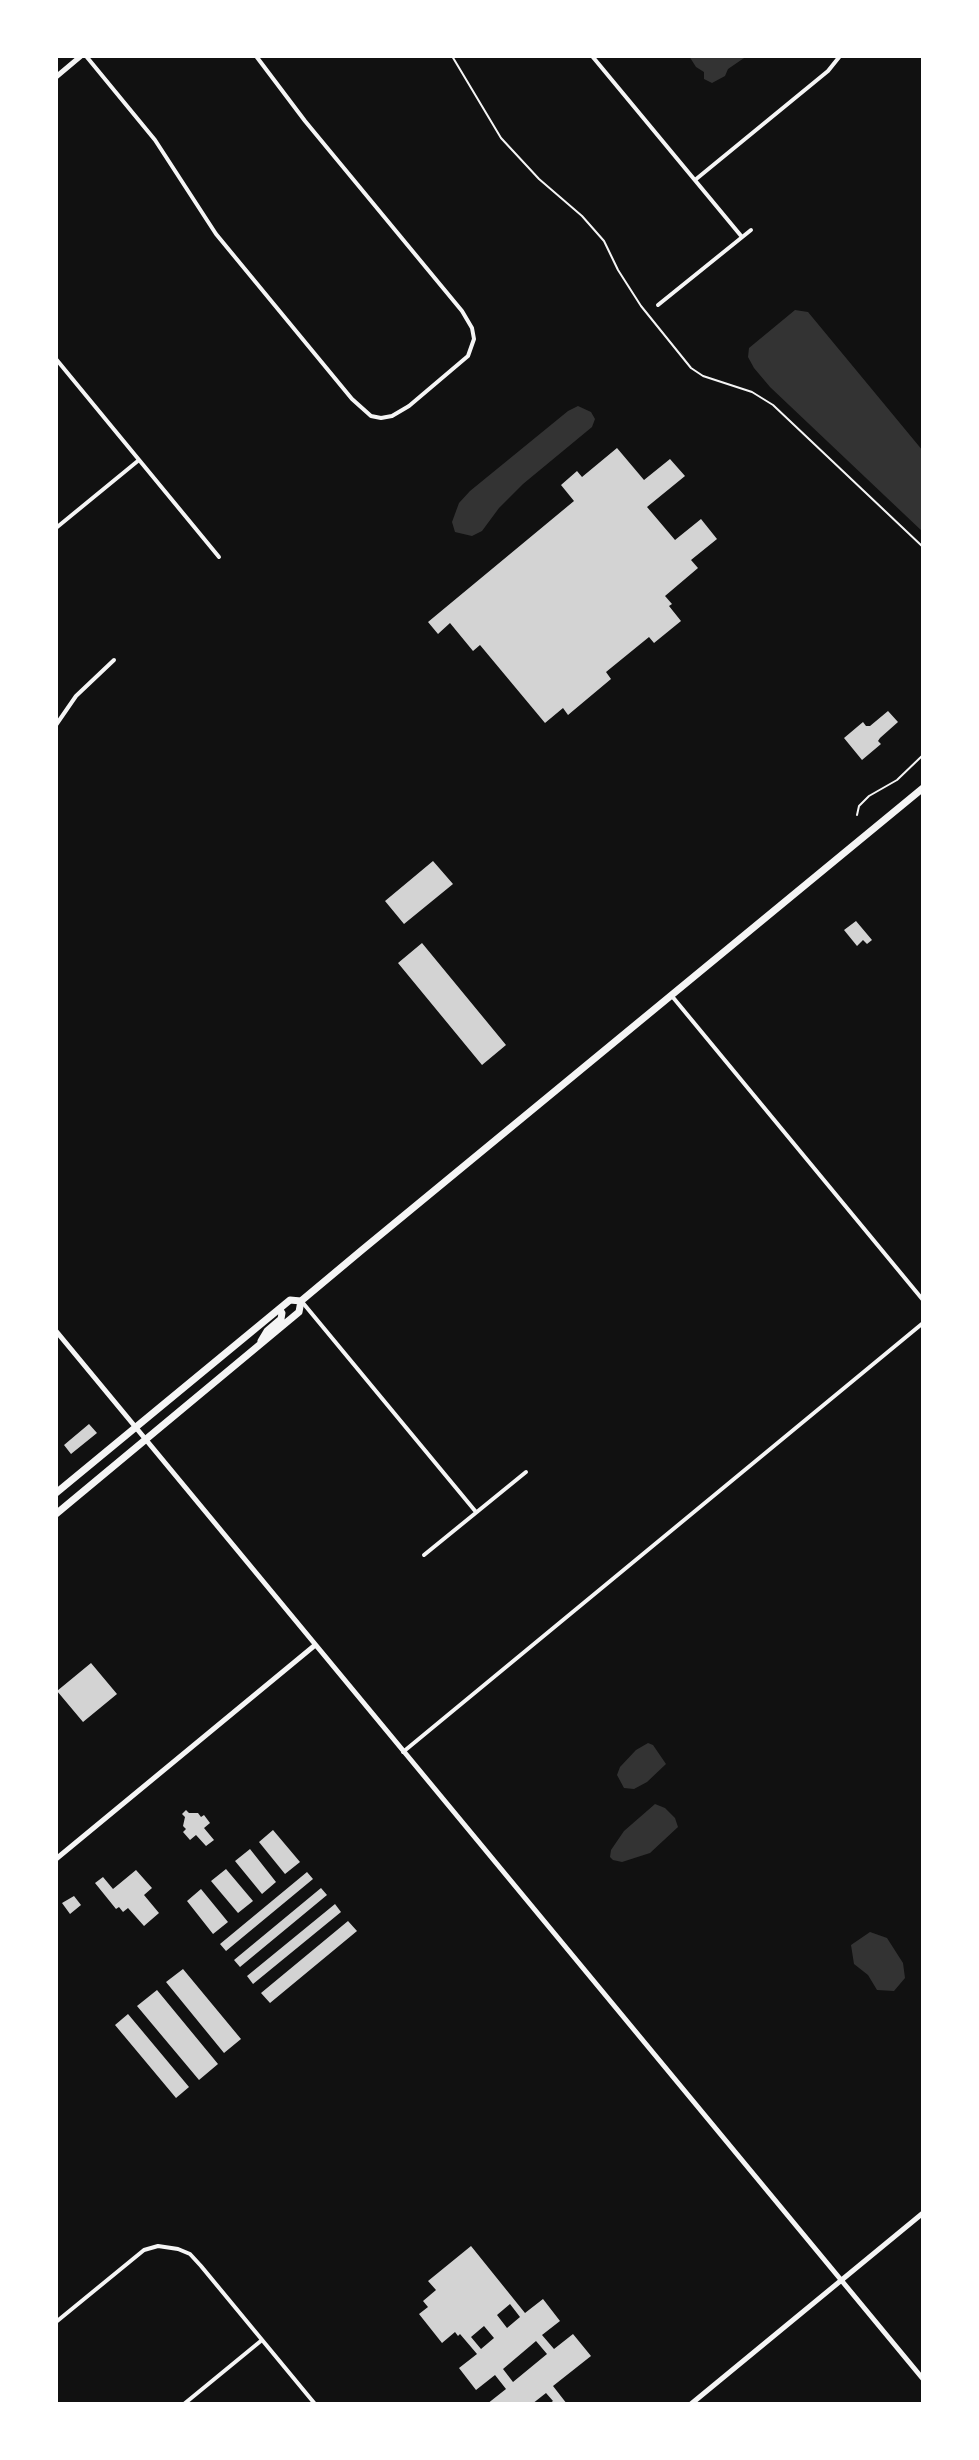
<!DOCTYPE html>
<html>
<head>
<meta charset="utf-8">
<style>
  body { margin:0 }
  #map { position:relative; width:979px; height:2460px; overflow:hidden; background:#111; font-family:Signika,sans-serif }
  canvas { display:block }
  .frame { position:absolute; inset:0; border:58px solid #fff; pointer-events:none }
</style>
</head>
<body>
<div id="map">
<canvas width="979" height="2460"></canvas>
<div class="frame"></div>
</div>
<script>
const ctx = document.querySelector('canvas').getContext('2d');
ctx.lineJoin = 'round';
function fill(path, color) { ctx.fillStyle = color; ctx.fill(path, 'evenodd'); }
const toPath = rows => new Path2D(rows.map(r => 'M' + r).join(''));
function trace(path, color, width, dash) { ctx.strokeStyle = color; ctx.lineWidth = width; ctx.lineCap = dash ? 'butt' : 'round'; ctx.setLineDash(dash || []); ctx.stroke(path); }
fill(toPath([
  [689,56,747,56,728,69,725,76,712,83,704,79,704,72,696,67],
  [795,310,808,312,923,451,923,532,770,387,754,368,748,357,749,348],
  [578,406,591,412,595,419,592,427,523,484,499,508,482,531,472,536,455,532,452,522,459,503,470,491,568,411],
  [648,1743,653,1745,666,1764,647,1782,634,1789,624,1788,617,1775,620,1767,636,1750],
  [655,1804,665,1808,675,1818,678,1827,650,1853,622,1862,613,1860,610,1857,611,1850,624,1831],
  [870,1932,887,1938,903,1963,905,1978,894,1991,877,1990,868,1975,854,1964,851,1945]
]), '#333');
fill(toPath([
  [617,448,644,480,670,459,685,476,647,507,675,540,701,519,717,539,691,560,698,568,665,596,672,604,669,606,681,621,654,643,649,637,606,672,611,679,568,715,563,708,545,723,480,645,473,651,450,623,438,634,428,622,574,501,561,485,577,471,582,477],
  [888,711,898,722,880,738,878,741,881,744,862,760,844,738,863,722,866,726,870,726],
  [433,861,453,884,404,924,385,901],
  [856,921,872,940,867,944,863,940,857,946,844,930],
  [422,943,506,1045,482,1065,398,963],
  [89,1424,97,1433,71,1454,64,1445],
  [91,1663,117,1694,83,1722,57,1691],
  [186,1810,189,1813,198,1813,201,1817,204,1815,210,1823,204,1828,214,1840,206,1846,196,1835,190,1840,183,1832,186,1829,183,1826,185,1817,182,1814],
  [273,1830,300,1862,285,1874,259,1842],
  [250,1849,276,1882,262,1894,235,1861],
  [226,1869,253,1901,238,1913,211,1881],
  [136,1870,152,1888,144,1895,159,1913,144,1926,128,1908,123,1912,119,1907,116,1909,95,1883,103,1877,113,1889],
  [307,1872,313,1879,226,1951,220,1944],
  [321,1888,327,1895,240,1967,234,1960],
  [201,1889,228,1922,213,1934,187,1901],
  [74,1896,81,1905,70,1914,62,1903],
  [335,1904,341,1912,253,1984,247,1976],
  [348,1921,357,1931,270,2003,261,1993],
  [183,1969,241,2039,224,2053,166,1982],
  [157,1990,218,2064,199,2080,137,2006],
  [128,2014,189,2087,176,2098,115,2025],
  [471,2246,525,2313,543,2299,560,2321,542,2335,554,2349,573,2334,591,2356,553,2386,567,2404,549,2404,553,2401,546,2393,532,2404,487,2404,506,2389,495,2375,476,2390,459,2368,477,2354,460,2334,458,2336,455,2332,442,2343,419,2314,428,2307,423,2301,436,2290,428,2281],
  [510,2304,520,2317,507,2328,497,2315],
  [484,2326,494,2338,481,2349,471,2337],
  [536,2341,547,2354,513,2382,503,2369]
]), '#d3d3d3');
trace(toPath([
  [452,56,501,138,539,179,582,216,604,241,618,270,641,306,691,368,703,376,752,392,773,405,923,547],
  [857,815,859,806,869,796,897,780,923,755]
]), '#f5f5f5', 2);
trace(toPath([
  [86,56,155,140,216,234,352,399,371,416,381,418,392,416,409,406,468,356,474,339,472,328,462,311,305,121,256,56],
  [592,56,742,237],
  [695,180,828,71,840,56],
  [658,305,751,230],
  [56,359,219,557],
  [56,528,139,460],
  [56,725,76,696,114,660],
  [671,995,923,1300],
  [303,1303,476,1512],
  [424,1555,526,1472],
  [403,1752,923,1323],
  [56,2322,144,2250,158,2246,178,2249,190,2254,201,2266,315,2404],
  [184,2404,262,2340]
]), '#f5f5f5', 4);
trace(toPath([
  [56,77,81,56],
  [56,1331,923,2379],
  [56,1859,314,1646],
  [691,2404,923,2213]
]), '#f5f5f5', 5);
trace(toPath([
  [261,1341,267,1331,281,1319,282,1313,279,1309],
  [56,1493,290,1300,301,1301],
  [56,1514,299,1312,301,1301,362,1250,923,788]
]), '#f5f5f5', 7);
</script>
</body>
</html>
